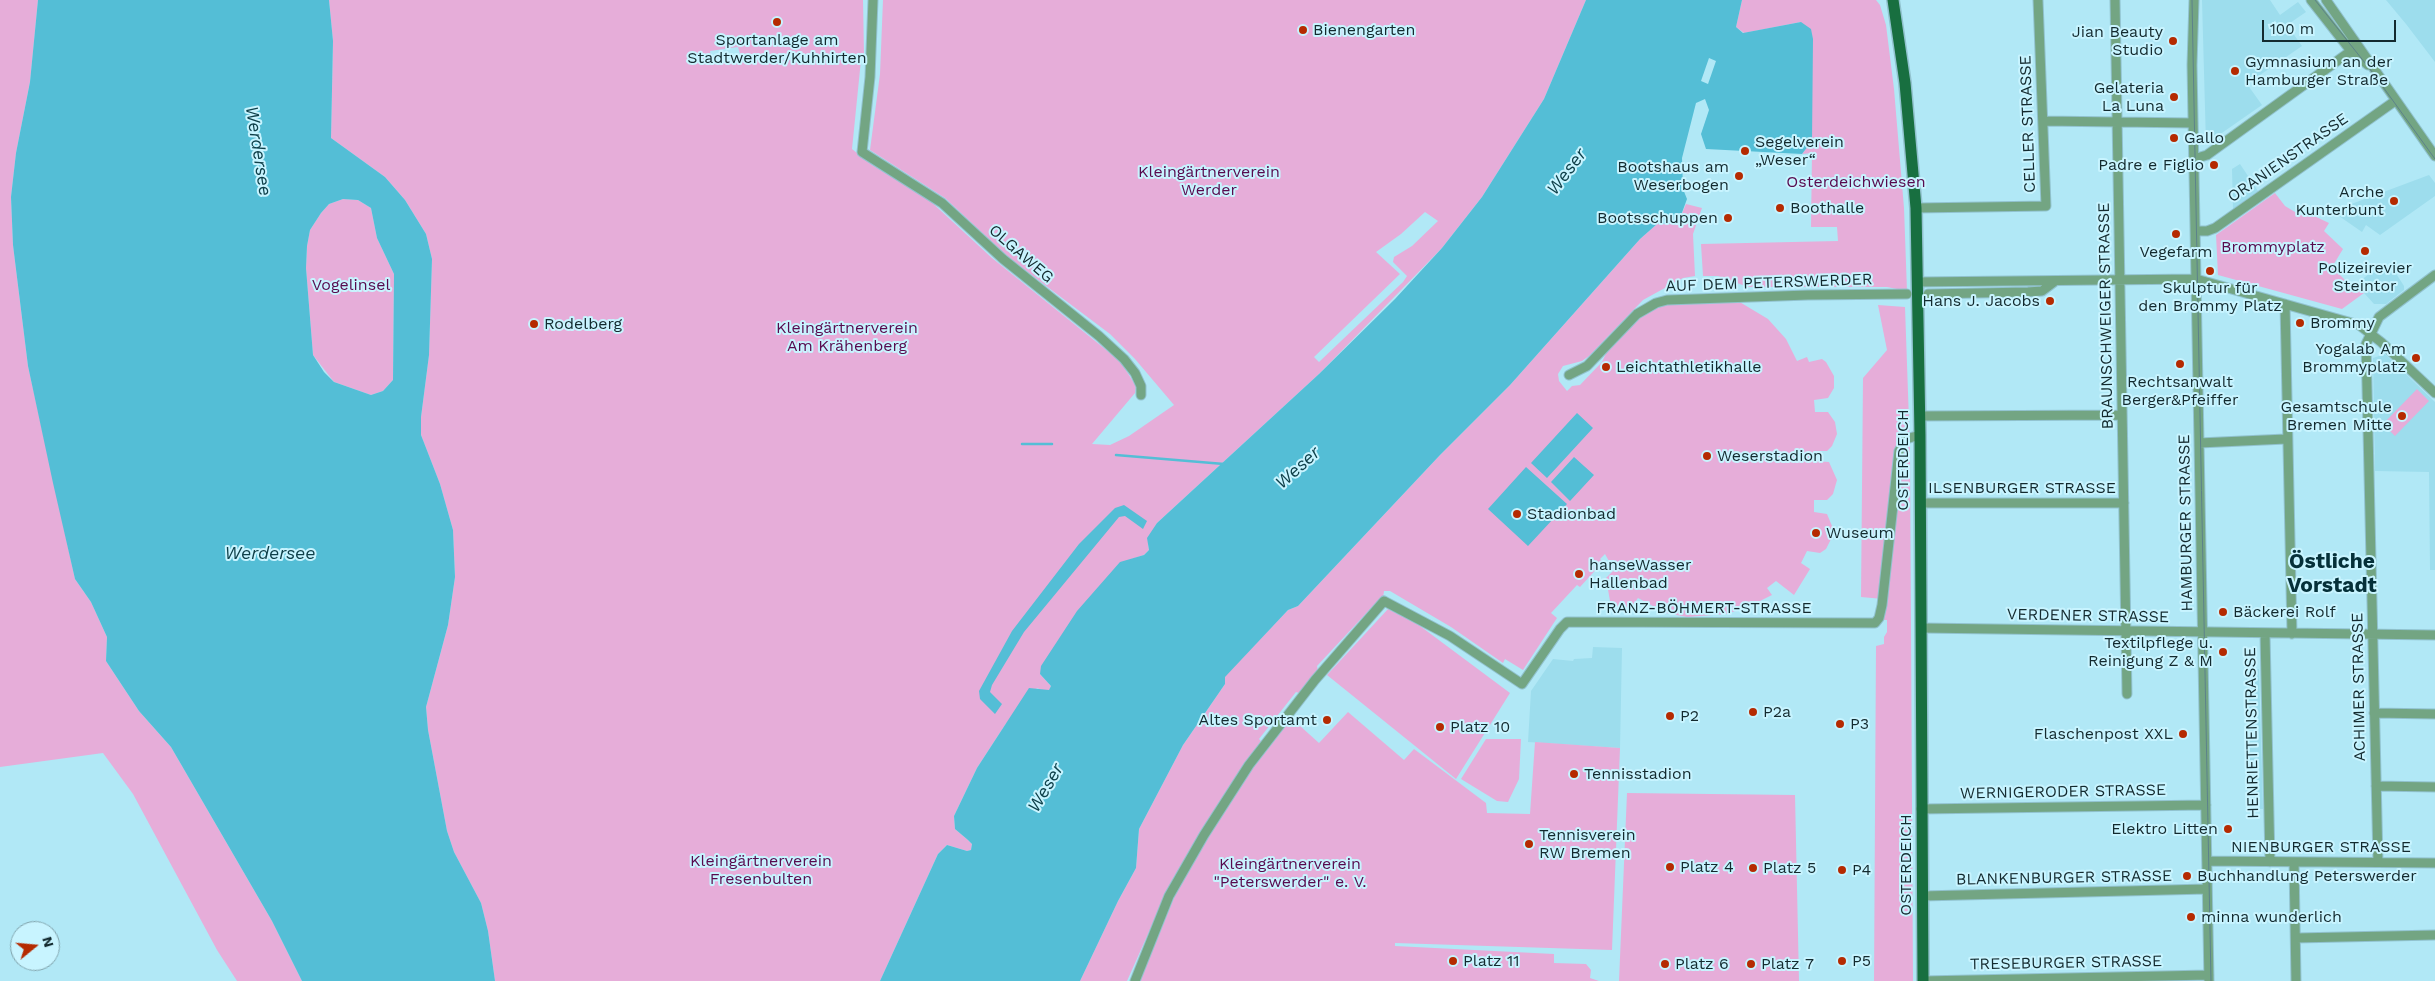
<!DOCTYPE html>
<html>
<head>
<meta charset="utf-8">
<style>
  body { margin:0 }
  #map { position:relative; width:2435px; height:981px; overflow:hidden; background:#b1e8f6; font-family:"Work Sans",sans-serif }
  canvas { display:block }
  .north { position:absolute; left:10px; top:921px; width:50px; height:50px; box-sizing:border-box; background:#c8f4ff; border:1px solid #80a3ac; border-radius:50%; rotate:73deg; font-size:14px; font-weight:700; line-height:20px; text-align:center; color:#132a2f }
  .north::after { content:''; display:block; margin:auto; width:18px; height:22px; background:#b52a01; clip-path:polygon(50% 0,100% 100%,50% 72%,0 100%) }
  .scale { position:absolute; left:2262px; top:20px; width:134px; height:22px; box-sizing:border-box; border:2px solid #132a2f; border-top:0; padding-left:6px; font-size:15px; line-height:18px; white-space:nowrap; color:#132a2f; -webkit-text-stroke:4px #c8f4ff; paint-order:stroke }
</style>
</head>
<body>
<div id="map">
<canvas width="2435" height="981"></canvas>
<div class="north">N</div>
<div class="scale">100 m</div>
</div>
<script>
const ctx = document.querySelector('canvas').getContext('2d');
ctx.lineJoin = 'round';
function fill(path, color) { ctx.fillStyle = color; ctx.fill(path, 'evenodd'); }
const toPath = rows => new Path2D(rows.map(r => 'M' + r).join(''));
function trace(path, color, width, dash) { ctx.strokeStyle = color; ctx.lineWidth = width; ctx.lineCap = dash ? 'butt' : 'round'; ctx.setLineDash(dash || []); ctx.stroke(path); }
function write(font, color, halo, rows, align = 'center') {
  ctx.font = font + ' "Work Sans",sans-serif'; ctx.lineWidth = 4; ctx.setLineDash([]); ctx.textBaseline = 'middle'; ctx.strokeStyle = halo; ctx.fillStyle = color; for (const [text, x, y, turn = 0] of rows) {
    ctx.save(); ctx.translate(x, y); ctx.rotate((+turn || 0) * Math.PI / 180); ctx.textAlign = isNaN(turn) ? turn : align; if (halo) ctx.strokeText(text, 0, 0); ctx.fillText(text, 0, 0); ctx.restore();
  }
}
fill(toPath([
  [2202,0,2270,0,2280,15,2298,2,2306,12,2287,25,2302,46,2247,84,2262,105,2206,144],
  [2386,0,2435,0,2435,62,2406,24],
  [2240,164,2258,191,2233,209,2232,169],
  [2429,175,2435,183,2435,196,2380,235,2366,225,2362,232,2336,214,2346,206],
  [2385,270,2395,272,2404,286,2404,290,2386,304,2374,304,2356,284,2369,274],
  [2385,354,2435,402,2435,570,2430,570,2429,472,2375,471,2373,358],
  [1593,647,1622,648,1620,748,1528,742,1531,691,1553,659,1573,661,1574,659,1592,658],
  [2259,669,2263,809,2250,809,2249,685,2246,685,2246,670]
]), '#9ddded');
fill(toPath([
  [0,0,38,0,30,82,16,153,11,197,13,245,28,366,75,579,91,602,107,637,106,661,139,711,171,747,272,921,302,981,237,981,217,950,133,794,103,753,0,767],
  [329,0,863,0,864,54,740,54,738,47,710,51,712,64,747,60,861,60,852,149,872,165,927,198,992,258,1120,361,1136,386,1135,393,1092,444,1110,445,1129,436,1174,405,1135,359,1110,334,1009,258,945,198,870,150,880,74,883,0,1586,0,1544,99,1482,197,1442,248,1319,374,1157,523,1148,544,1149,550,1144,555,1120,563,1040,674,1051,686,1049,691,1044,691,1037,688,1005,725,977,768,954,816,955,829,968,840,972,844,971,850,967,851,947,845,938,854,880,981,495,981,488,931,481,903,454,852,447,831,428,730,426,707,448,625,455,577,453,530,440,484,421,435,421,417,429,355,432,259,426,234,405,200,385,177,331,138,333,41],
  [1425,212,1438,221,1412,246,1394,257,1393,262,1407,276,1403,282,1319,362,1314,357,1400,274,1376,252,1401,234],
  [1742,0,1876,0,1880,5,1886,25,1894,89,1904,208,1907,291,1887,287,1748,287,1718,276,1703,276,1701,244,1838,241,1837,227,1811,227,1812,153,1802,154,1812,141,1801,22,1744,33,1736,27],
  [2275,193,2285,206,2300,215,2312,215,2329,223,2324,231,2343,249,2332,267,2352,287,2356,284,2364,293,2342,309,2218,275,2216,235],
  [343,199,358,200,371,208,377,238,394,274,393,380,383,391,371,395,334,382,313,355,306,268,307,246,310,230,321,213,329,204],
  [1686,204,1702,208,1693,234,1695,276,1683,278,1643,300,1589,356,1582,361,1563,366,1558,374,1559,381,1567,391,1572,386,1580,385,1602,362,1608,349,1634,317,1665,301,1738,301,1768,319,1786,339,1797,361,1807,357,1809,362,1822,359,1826,362,1834,376,1834,388,1828,398,1814,400,1815,412,1828,412,1835,422,1837,434,1832,446,1827,451,1814,451,1814,461,1829,462,1837,480,1833,494,1827,500,1814,500,1814,512,1827,514,1832,526,1832,537,1826,549,1820,553,1807,551,1801,563,1810,569,1794,595,1776,581,1767,588,1772,595,1748,607,1726,614,1687,617,1666,613,1638,598,1627,613,1610,601,1606,578,1614,570,1605,554,1600,559,1603,562,1580,587,1577,585,1551,613,1557,618,1523,670,1505,659,1503,663,1451,627,1390,591,1384,591,1383,598,1376,607,1373,606,1317,666,1318,671,1299,693,1296,692,1259,739,1261,741,1221,800,1172,880,1127,981,1080,981,1118,901,1136,868,1139,829,1183,745,1225,684,1224,677,1288,610,1298,606,1440,455,1510,385,1640,239,1657,224,1680,218],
  [1878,305,1905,307,1910,450,1913,981,1874,981,1876,646,1884,644,1884,637,1887,632,1887,620,1879,620,1883,599,1861,597,1863,378,1887,350],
  [2417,389,2429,401,2395,436,2383,424],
  [1388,609,1416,623,1510,693,1456,779,1327,675],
  [1348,712,1404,760,1414,749,1486,803,1487,813,1530,814,1535,742,1620,748,1612,950,1395,943,1395,946,1554,954,1554,963,1586,964,1591,970,1590,978,1599,981,1140,981,1176,893,1210,832,1254,764,1289,716,1319,743],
  [1486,739,1521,739,1519,779,1508,802,1497,801,1461,779],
  [1627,793,1795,795,1799,981,1619,981]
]), '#e6add9');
fill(toPath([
  [38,0,329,0,333,41,331,138,385,177,405,200,426,234,432,259,429,355,421,417,421,435,440,484,453,530,455,577,448,625,426,707,428,730,447,831,454,852,481,903,488,931,495,981,302,981,272,921,171,747,139,711,106,661,107,637,91,602,75,579,53,483,28,366,13,245,11,197,16,153,30,82],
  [343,199,358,200,371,208,377,238,394,274,393,380,383,391,371,395,334,382,324,372,313,355,306,268,307,246,310,230,321,213,329,204],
  [1586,0,1742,0,1736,27,1743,33,1801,22,1811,29,1813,39,1812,141,1802,154,1706,149,1701,134,1709,110,1705,99,1696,103,1682,158,1683,189,1687,199,1680,218,1680,224,1657,224,1640,239,1510,385,1440,455,1298,606,1288,610,1225,677,1225,684,1183,745,1139,829,1136,868,1118,901,1080,981,880,981,938,854,947,845,967,851,971,850,972,844,968,840,955,829,954,816,977,768,1029,688,1049,690,1051,686,1040,674,1041,666,1077,611,1120,562,1144,555,1149,550,1147,538,1157,523,1319,374,1395,299,1442,248,1482,197,1544,99],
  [1577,413,1593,428,1547,478,1531,463],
  [1574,457,1594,475,1570,501,1551,482],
  [1526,467,1567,504,1528,546,1488,509],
  [1124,505,1147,521,1143,529,1125,516,1119,517,1024,632,992,685,990,692,1002,704,995,714,980,699,979,691,1012,631,1079,544,1115,508]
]), '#54bed6');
fill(toPath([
  [1709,58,1716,61,1708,84,1701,81]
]), '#b1e8f6');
trace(toPath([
  [1022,444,1052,444],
  [1116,455,1224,464]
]), '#54bed6', 2.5);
const minor = toPath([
  [873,0,870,77,862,152,942,203,1003,259,1099,336,1124,359,1135,373,1141,386,1141,395],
  [2115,0,2127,694],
  [2194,0,2192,65,2209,981],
  [2311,0,2351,51,2368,65],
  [2326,0,2435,156],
  [2044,121,2193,123],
  [2194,159,2207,155,2351,51],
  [1916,208,2046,206,2038,0],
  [2195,231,2207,231,2215,228,2395,101],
  [1918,282,2196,279,2359,325,2381,342,2435,393],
  [1928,294,2028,292,2042,291,2054,282],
  [2285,304,2292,634],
  [1569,375,1587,366,1637,314,1656,303,1667,300,1808,295,1907,294],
  [1920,416,2122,415],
  [2199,443,2286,439],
  [1920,503,2124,503],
  [1921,628,2435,635],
  [2265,634,2270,862],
  [2374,713,2435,714],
  [2376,786,2435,787],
  [1921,809,2206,805],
  [2207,861,2435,863],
  [2294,862,2296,981],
  [2378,862,2366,344,2379,317,2435,275],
  [1922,896,2207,889],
  [2296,938,2435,935],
  [1135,981,1169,896,1204,835,1249,765,1315,680,1384,601,1450,636,1522,684,1560,629,1567,622,1875,623,1879,618,1882,605,1899,451,1906,439,1920,435],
  [1923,981,2209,975]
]);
const major = toPath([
  [1893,0,1905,83,1916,208,1920,435,1923,981]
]);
trace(minor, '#91c2ce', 11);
trace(major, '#91c2ce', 14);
trace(minor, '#73a583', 9);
trace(major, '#186f40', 11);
trace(toPath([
  [2192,0,2211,981],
  [2315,0,2373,73,2435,159]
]), '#5c828b', 1);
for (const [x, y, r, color] of [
  [777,22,5,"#b52a01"],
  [1303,30,5,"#b52a01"],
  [2173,41,5,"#b52a01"],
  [2235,71,5,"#b52a01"],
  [2174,97,5,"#b52a01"],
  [2174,138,5,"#b52a01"],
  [1745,151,5,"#b52a01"],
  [2214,165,5,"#b52a01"],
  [1739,176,5,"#b52a01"],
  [2394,201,5,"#b52a01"],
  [1780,208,5,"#b52a01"],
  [1728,218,5,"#b52a01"],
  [2176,234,5,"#b52a01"],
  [2365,251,5,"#b52a01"],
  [2210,271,5,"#b52a01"],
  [2050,301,5,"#b52a01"],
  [2300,323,5,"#b52a01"],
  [534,324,5,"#b52a01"],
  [2416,358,5,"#b52a01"],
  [2180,364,5,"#b52a01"],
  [1606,367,5,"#b52a01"],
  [2402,416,5,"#b52a01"],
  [1707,456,5,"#b52a01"],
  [1517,514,5,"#b52a01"],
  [1816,533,5,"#b52a01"],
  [1579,574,5,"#b52a01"],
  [2223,612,5,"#b52a01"],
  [2223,652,5,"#b52a01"],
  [1753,712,5,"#b52a01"],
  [1670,716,5,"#b52a01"],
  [1327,720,5,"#b52a01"],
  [1840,724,5,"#b52a01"],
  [1440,727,5,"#b52a01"],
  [2183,734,5,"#b52a01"],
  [1574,774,5,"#b52a01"],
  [2228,829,5,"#b52a01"],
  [1529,844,5,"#b52a01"],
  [1670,867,5,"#b52a01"],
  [1753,868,5,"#b52a01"],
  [1842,870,5,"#b52a01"],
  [2187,876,5,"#b52a01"],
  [2191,917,5,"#b52a01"],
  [1453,961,5,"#b52a01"],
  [1842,961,5,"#b52a01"],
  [1665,964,5,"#b52a01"],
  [1751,964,5,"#b52a01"]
]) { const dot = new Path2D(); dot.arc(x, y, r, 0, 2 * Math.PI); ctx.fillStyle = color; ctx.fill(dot); trace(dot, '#c8f4ff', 2); }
write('16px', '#132a2f', '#c8f4ff', [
  ["Bienengarten",1313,30],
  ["Jian Beauty",2163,32,"right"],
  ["Studio",2163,50,"right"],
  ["Sportanlage am",777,40,"center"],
  ["Stadtwerder/Kuhhirten",777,58,"center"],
  ["Gymnasium an der",2245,62],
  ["Hamburger Straße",2245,80],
  ["Gelateria",2164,88,"right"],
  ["La Luna",2164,106,"right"],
  ["Gallo",2184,138],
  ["Segelverein",1755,142],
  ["„Weser“",1755,160],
  ["Padre e Figlio",2204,165,"right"],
  ["Bootshaus am",1729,167,"right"],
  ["Weserbogen",1729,185,"right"],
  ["Arche",2384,192,"right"],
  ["Kunterbunt",2384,210,"right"],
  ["Boothalle",1790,208],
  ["Bootsschuppen",1718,218,"right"],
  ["Vegefarm",2176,252,"center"],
  ["Polizeirevier",2365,268,"center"],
  ["Steintor",2365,286,"center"],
  ["Skulptur für",2210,288,"center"],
  ["den Brommy Platz",2210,306,"center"],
  ["Hans J. Jacobs",2040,301,"right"],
  ["Brommy",2310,323],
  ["Rodelberg",544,324],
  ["Yogalab Am",2406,349,"right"],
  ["Brommyplatz",2406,367,"right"],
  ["Leichtathletikhalle",1616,367],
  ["Rechtsanwalt",2180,382,"center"],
  ["Berger&Pfeiffer",2180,400,"center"],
  ["Gesamtschule",2392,407,"right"],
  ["Bremen Mitte",2392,425,"right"],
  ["Weserstadion",1717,456],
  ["Stadionbad",1527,514],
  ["Wuseum",1826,533],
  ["hanseWasser",1589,565],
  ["Hallenbad",1589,583],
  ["Bäckerei Rolf",2233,612],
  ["Textilpflege u.",2213,643,"right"],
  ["Reinigung Z & M",2213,661,"right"],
  ["P2a",1763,712],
  ["P2",1680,716],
  ["Altes Sportamt",1317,720,"right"],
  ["P3",1850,724],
  ["Platz 10",1450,727],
  ["Flaschenpost XXL",2173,734,"right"],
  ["Tennisstadion",1584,774],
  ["Elektro Litten",2218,829,"right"],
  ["Tennisverein",1539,835],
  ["RW Bremen",1539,853],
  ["Platz 4",1680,867],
  ["Platz 5",1763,868],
  ["P4",1852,870],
  ["Buchhandlung Peterswerder",2197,876],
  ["minna wunderlich",2201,917],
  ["Platz 11",1463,961],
  ["P5",1852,961],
  ["Platz 6",1675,964],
  ["Platz 7",1761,964]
], 'left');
write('16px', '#132a2f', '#c8f4ff', [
  ["CELLER STRASSE",2028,124,-92],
  ["ORANIENSTRASSE",2288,158,-35],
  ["OLGAWEG",1021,254,41],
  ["AUF DEM PETERSWERDER",1769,283,-2],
  ["BRAUNSCHWEIGER STRASSE",2106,316,-91],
  ["OSTERDEICH",1903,460,-90],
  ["ILSENBURGER STRASSE",2022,488],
  ["HAMBURGER STRASSE",2186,523,-91],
  ["FRANZ-BÖHMERT-STRASSE",1704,608],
  ["VERDENER STRASSE",2088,616,1],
  ["ACHIMER STRASSE",2359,687,-91],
  ["HENRIETTENSTRASSE",2252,733,-91],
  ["WERNIGERODER STRASSE",2063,792,-1],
  ["NIENBURGER STRASSE",2321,847],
  ["OSTERDEICH",1906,865,-90],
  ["BLANKENBURGER STRASSE",2064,878,-1],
  ["TRESEBURGER STRASSE",2066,963,-1]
]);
write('16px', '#580a4e', '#c8f4ff', [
  ["Kleingärtnerverein",1209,172],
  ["Werder",1209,190],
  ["Osterdeichwiesen",1856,182],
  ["Brommyplatz",2273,247],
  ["Vogelinsel",351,285],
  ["Kleingärtnerverein",847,328],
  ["Am Krähenberg",847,346],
  ["Kleingärtnerverein",761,861],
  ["Fresenbulten",761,879],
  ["Kleingärtnerverein",1290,864],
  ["\"Peterswerder\" e. V.",1290,882]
]);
write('italic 18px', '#0f404a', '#c8f4ff', [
  ["Werdersee",258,151,81],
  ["Weser",1567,172,-53],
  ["Weser",1298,468,-42],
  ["Werdersee",270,554],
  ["Weser",1046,788,-60]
]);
write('bold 21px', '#053039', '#c8f4ff', [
  ["Östliche",2332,562],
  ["Vorstadt",2332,586]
]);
</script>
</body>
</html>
